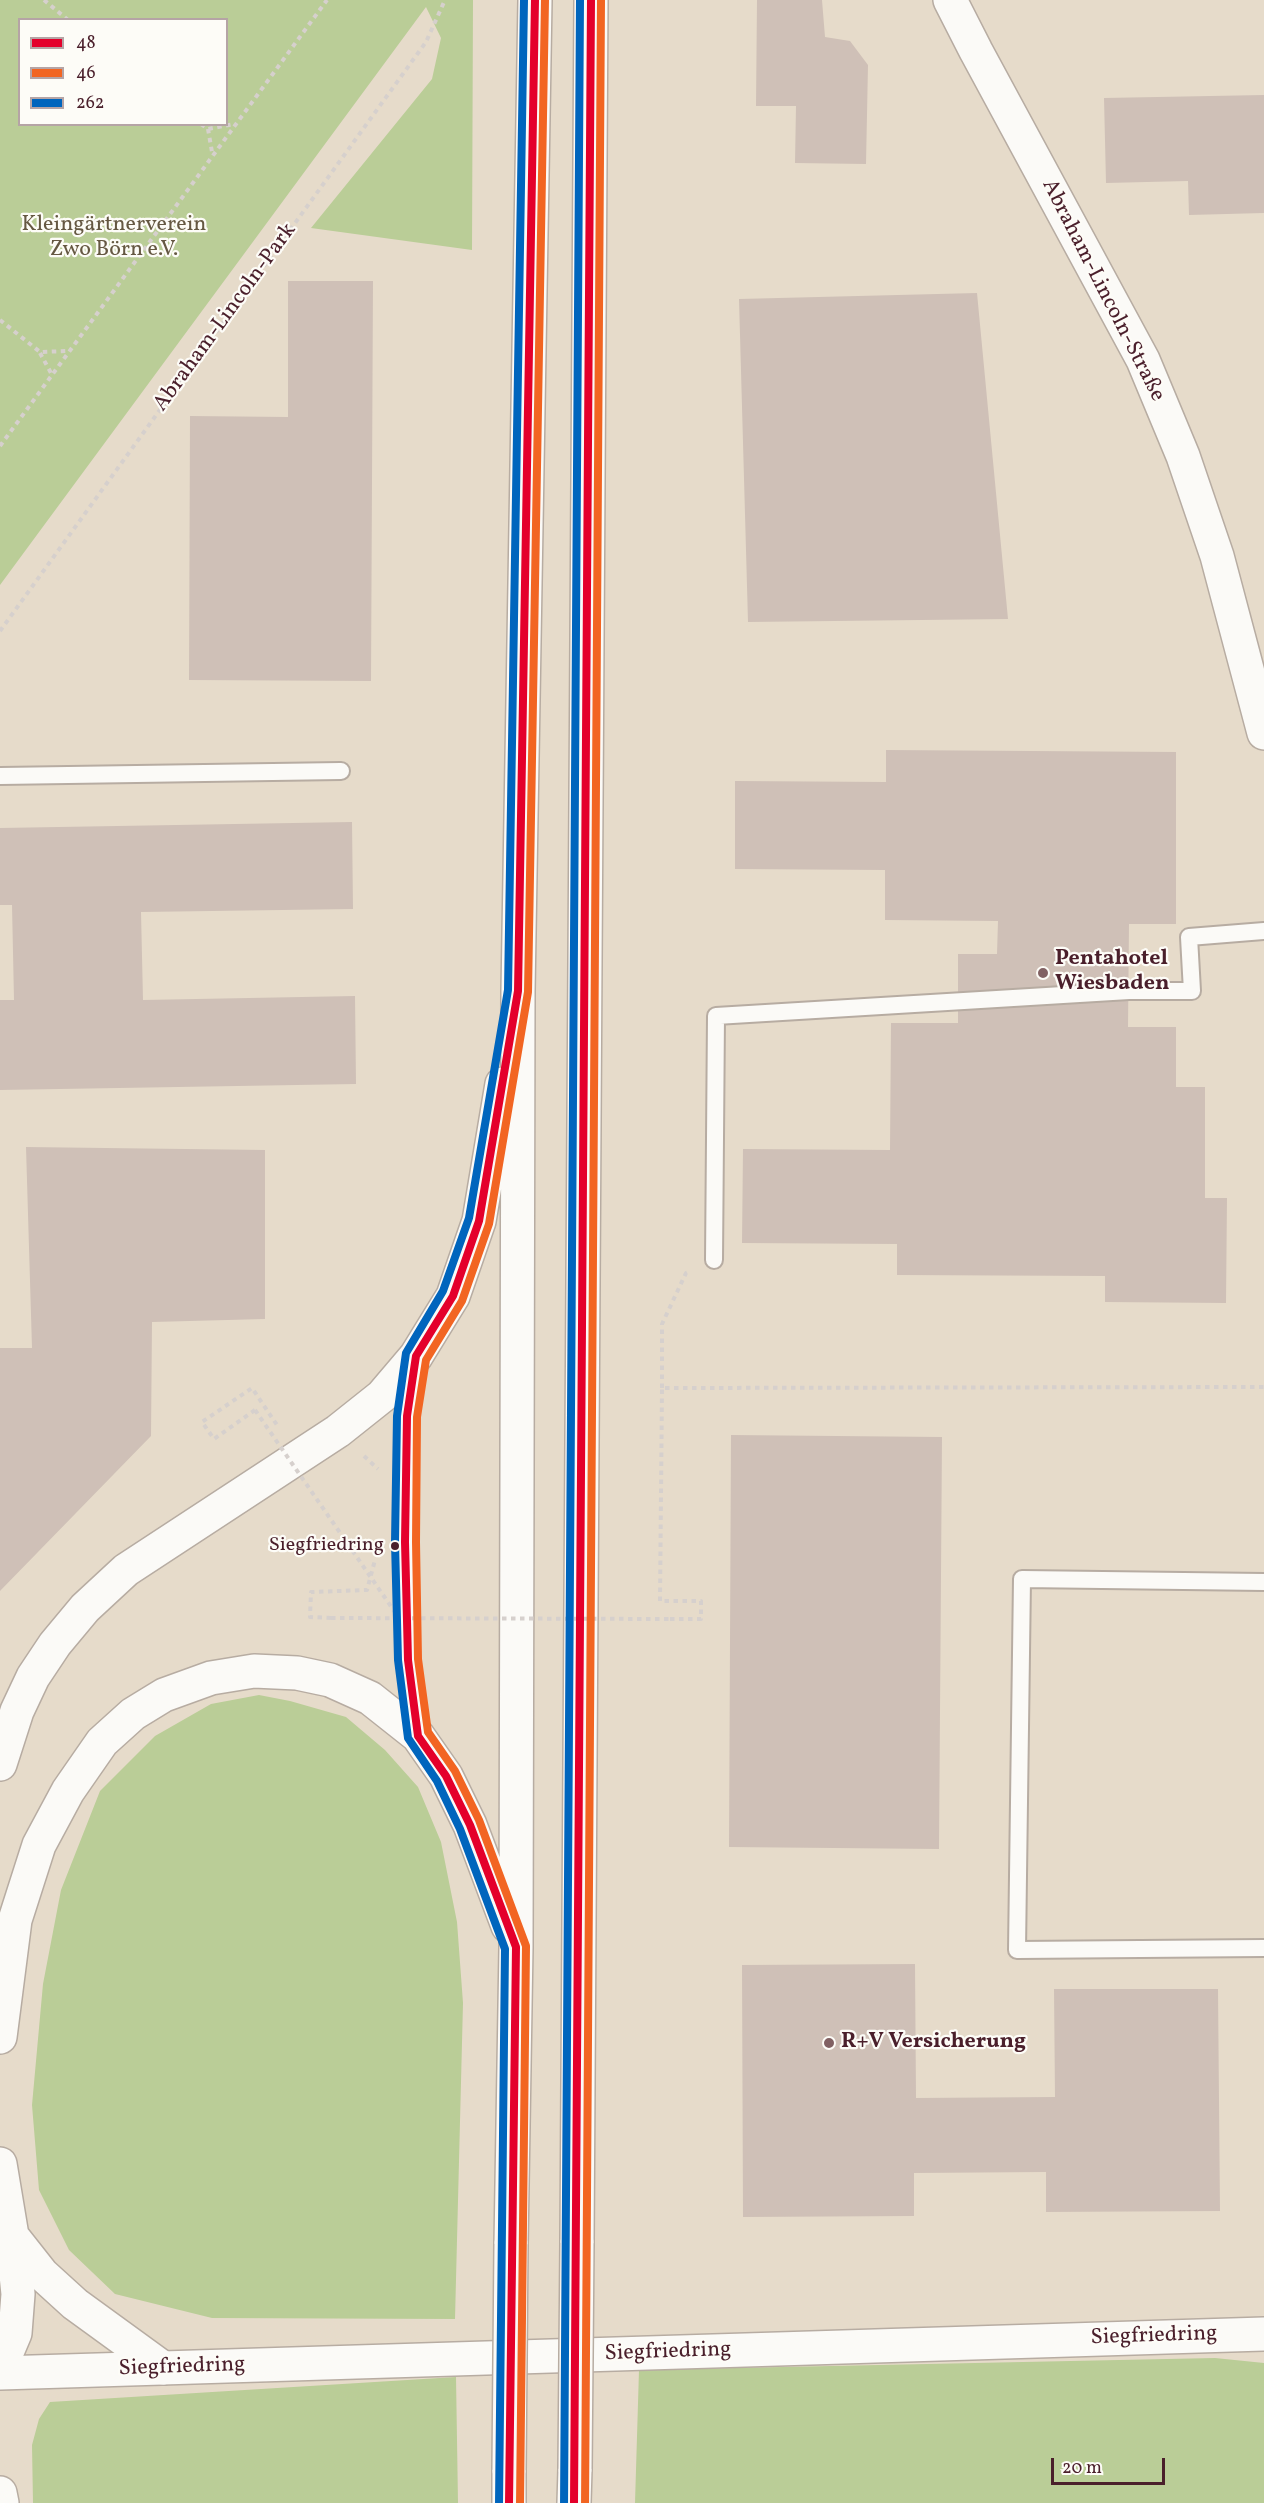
<!DOCTYPE html>
<html>
<head>
<meta charset="utf-8">
<style>
  body { margin:0 }
  #map { position:relative; width:1264px; height:2503px; overflow:hidden; background:#e6dbca; font-family:Vollkorn,serif }
  canvas { display:block }
  .legend { position:absolute; left:18px; top:18px; width:210px; height:108px; box-sizing:border-box; background:#fdfcf7; border:2px solid #b5a4a5; margin:0; padding:8px 10px; list-style:none; font-size:18px; color:#4a1f2b }
  .legend li { display:flex; align-items:center; gap:12px; height:30px }
  .legend b { width:30px; border:2px solid #b5a4a5 }
  .scale { position:absolute; left:1051px; top:2458px; width:114px; height:27px; box-sizing:border-box; border:3px solid #4a1f2b; border-top:0; padding-left:8px; font-size:18px; line-height:21px; white-space:nowrap; color:#4a1f2b; -webkit-text-stroke:4px #fdfcf7; paint-order:stroke }
</style>
</head>
<body>
<div id="map">
<canvas width="1264" height="2503"></canvas>
<ul class="legend">
<li><b style="height:8px;background:#e4002b"></b>48</li>
<li><b style="height:8px;background:#f26522"></b>46</li>
<li><b style="height:8px;background:#0065bd"></b>262</li>
</ul>
<div class="scale">20 m</div>
</div>
<script>
const ctx = document.querySelector('canvas').getContext('2d');
ctx.lineJoin = 'round';
function fill(path, color) { ctx.fillStyle = color; ctx.fill(path, 'evenodd'); }
const toPath = rows => new Path2D(rows.map(r => 'M' + r).join(''));
function trace(path, color, width, dash) { ctx.strokeStyle = color; ctx.lineWidth = width; ctx.lineCap = dash ? 'butt' : 'round'; ctx.setLineDash(dash || []); ctx.stroke(path); }
function write(font, color, halo, rows, align = 'center') {
  ctx.font = font + ' Vollkorn,serif'; ctx.lineWidth = 4.5; ctx.setLineDash([]); ctx.textBaseline = 'middle'; ctx.strokeStyle = halo; ctx.fillStyle = color; for (const [text, x, y, turn = 0] of rows) {
    ctx.save(); ctx.translate(x, y); ctx.rotate((+turn || 0) * Math.PI / 180); ctx.textAlign = isNaN(turn) ? turn : align; if (halo) ctx.strokeText(text, 0, 0); ctx.fillText(text, 0, 0); ctx.restore();
  }
}
fill(toPath([
  [0,0,473,0,472,250,311,228,432,79,441,38,426,7,0,585],
  [20,20,226,20,226,124,20,124],
  [259,1695,290,1701,346,1717,385,1750,418,1787,441,1842,457,1922,463,2003,455,2319,212,2318,115,2294,69,2250,39,2190,32,2105,43,1984,61,1890,100,1791,155,1736,211,1704],
  [1215,2358,1264,2363,1264,2503,635,2503,639,2370],
  [456,2377,458,2503,33,2503,32,2445,39,2419,50,2402]
]), '#bacd97');
fill(toPath([
  [757,0,822,0,825,37,850,41,868,65,866,164,795,163,796,106,756,106],
  [1264,95,1264,213,1189,215,1188,181,1106,183,1104,98],
  [288,281,373,281,371,681,189,680,190,416,288,417],
  [977,293,1008,619,748,622,739,299],
  [886,750,1176,752,1176,924,1129,924,1128,1027,1176,1027,1176,1087,1205,1087,1205,1198,1227,1198,1226,1303,1105,1302,1105,1276,897,1275,897,1244,742,1243,743,1149,890,1150,891,1023,958,1023,958,954,997,954,998,921,885,920,885,870,735,869,735,781,886,782],
  [352,822,353,909,141,912,143,1000,355,996,356,1084,0,1090,0,1000,14,1000,12,905,0,905,0,828],
  [26,1147,265,1150,265,1319,152,1322,151,1436,0,1591,0,1348,32,1348],
  [731,1435,942,1437,939,1849,729,1847],
  [915,1964,916,2098,1055,2097,1054,1989,1218,1989,1220,2211,1046,2212,1046,2172,914,2173,914,2216,743,2217,742,1965]
]), '#cfc0b7');
const lane = toPath([
  [0,776,341,771],
  [714,1260,716,1016,1129,991,1192,991,1189,937,1264,931],
  [415,1365,407,1416,405,1542,408,1660,418,1734],
  [1264,1582,1022,1579,1017,1950,1264,1948]
]);
const street = toPath([
  [950,0,976,51,1143,360,1183,456,1217,556,1264,733]
]);
const primary = toPath([
  [0,2373,1264,2334]
]);
const highway = toPath([
  [0,1764,17,1711,33,1677,55,1644,85,1608,126,1570,338,1431,382,1396,416,1356,453,1296,479,1221,502,1084],
  [0,2037,15,1920,39,1845,68,1791,102,1742,133,1714,164,1695,211,1678,254,1671,297,1673,330,1680,370,1698,418,1736,446,1776,470,1825,508,1926],
  [0,2164,12,2236,18,2294,15,2333,7,2352,0,2358],
  [12,2236,42,2274,75,2304,163,2368],
  [577,2243,591,0],
  [511,2244,516,1947,518,991,535,0],
  [509,2470,509,2503],
  [0,2493,2,2503],
  [574,2503,575,2469]
]);
trace(lane, '#b7aca2', 20);
trace(street, '#b7aca2', 36);
trace(primary, '#b7aca2', 36);
trace(highway, '#b7aca2', 36);
trace(toPath([
  [44,0,68,20],
  [201,124,208,129,234,124],
  [208,129,212,152],
  [0,320,40,352,68,351],
  [40,353,51,373],
  [0,446,327,0],
  [0,631,426,42,445,0],
  [662,1388,662,1324,686,1273,690,1271],
  [255,1410,214,1439,202,1422,252,1388,279,1428],
  [364,1456,378,1469],
  [331,1618,310,1617,311,1592,367,1590,375,1560],
  [670,1619,701,1619,701,1601,660,1601,662,1388,1264,1387]
]), '#d6d0cd', 4, [4.5, 4.5]);
trace(lane, '#fbfaf7', 16);
trace(street, '#fbfaf7', 33);
trace(primary, '#fbfaf7', 33);
trace(highway, '#fbfaf7', 33);
const highwayBridge = toPath([
  [575,2469,577,2243],
  [509,2470,511,2244]
]);
trace(highwayBridge, '#b7aca2', 36, []);
trace(toPath([
  [255,1410,399,1618],
  [331,1618,670,1619]
]), '#d6d0cd', 4, [4.5, 4.5]);
trace(highwayBridge, '#fbfaf7', 33);
trace(toPath([
  [509,2503,516,1947,470,1825,446,1776,418,1736,408,1660,405,1542,407,1416,416,1356,453,1296,479,1221,518,991,535,0],
  [574,2503,591,0]
]), '#e4002b', 8);
trace(toPath([
  [520,2503,526,1946,479,1820,455,1771,428,1732,418,1659,416,1542,417,1417,426,1360,462,1301,489,1224,528,992,545,0],
  [585,2503,601,0]
]), '#f26522', 8);
trace(toPath([
  [499,2503,505,1949,460,1829,437,1781,408,1738,398,1660,395,1542,397,1416,406,1353,443,1291,469,1218,508,990,524,0],
  [564,2503,580,0]
]), '#0065bd', 8);
for (const [x, y, r, color] of [
  [1043,973,6,"#816163"],
  [395,1546,5,"#4a1f2b"],
  [829,2043,6,"#816163"]
]) { const dot = new Path2D(); dot.arc(x, y, r, 0, 2 * Math.PI); ctx.fillStyle = color; ctx.fill(dot); trace(dot, '#fdfcf7', 2); }
write('20px', '#4a1f2b', '#fdfcf7', [
  ["Siegfriedring",384,1546]
], 'right');
write('22px', '#655842', '#fdfcf7', [
  ["Kleingärtnerverein",114,226],
  ["Zwo Börn e.V.",114,251]
]);
write('22px', '#4a1f2b', '#fdfcf7', [
  ["Abraham-Lincoln-Straße",1102,291,63],
  ["Abraham-Lincoln-Park",226,318,-54],
  ["Siegfriedring",1154,2337,-2],
  ["Siegfriedring",668,2353,-2],
  ["Siegfriedring",182,2368,-2]
]);
write('bold 22px', '#4a1f2b', '#fdfcf7', [
  ["Pentahotel",1055,960],
  ["Wiesbaden",1055,985],
  ["R+V Versicherung",841,2043]
], 'left');
</script>
</body>
</html>
